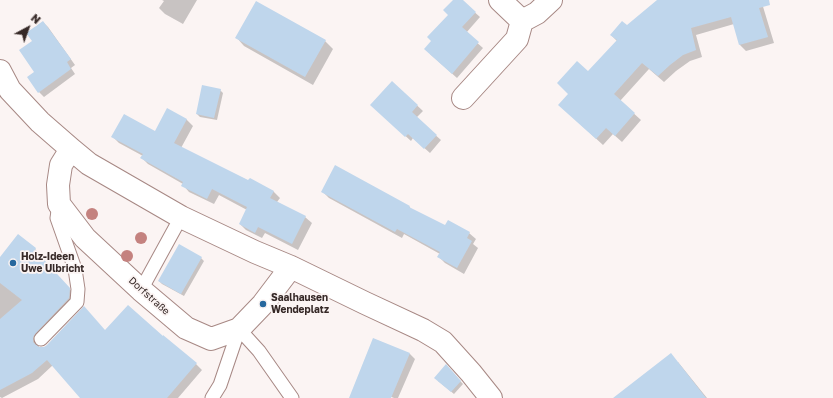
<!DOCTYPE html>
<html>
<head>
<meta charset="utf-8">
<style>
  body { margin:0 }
  #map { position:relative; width:833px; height:398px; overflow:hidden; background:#fbf4f3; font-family:"Golos Text",sans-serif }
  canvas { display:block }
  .north { position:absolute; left:8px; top:8px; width:40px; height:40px; -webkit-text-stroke:3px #fbf4f3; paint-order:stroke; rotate:41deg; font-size:11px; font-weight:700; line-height:16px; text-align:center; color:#362927 }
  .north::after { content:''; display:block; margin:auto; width:14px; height:18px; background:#362927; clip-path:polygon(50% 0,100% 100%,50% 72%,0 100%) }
</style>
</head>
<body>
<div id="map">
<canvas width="833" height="398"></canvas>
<div class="north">N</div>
</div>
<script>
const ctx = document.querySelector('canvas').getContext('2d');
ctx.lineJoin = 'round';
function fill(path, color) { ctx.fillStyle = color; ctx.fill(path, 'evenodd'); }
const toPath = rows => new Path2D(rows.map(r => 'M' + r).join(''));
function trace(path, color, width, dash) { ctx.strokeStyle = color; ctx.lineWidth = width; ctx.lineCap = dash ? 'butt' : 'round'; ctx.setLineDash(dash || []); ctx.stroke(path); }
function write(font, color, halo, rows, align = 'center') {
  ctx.font = font + ' "Golos Text",sans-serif'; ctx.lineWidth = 3.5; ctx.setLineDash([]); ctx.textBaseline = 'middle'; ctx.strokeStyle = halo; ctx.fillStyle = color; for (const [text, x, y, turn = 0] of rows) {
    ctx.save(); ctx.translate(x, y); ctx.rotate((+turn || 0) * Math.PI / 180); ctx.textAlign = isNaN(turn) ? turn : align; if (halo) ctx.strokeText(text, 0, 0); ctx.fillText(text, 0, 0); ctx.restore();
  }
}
fill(toPath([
  [162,0,197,0,183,24,165,14,159,8,164,1],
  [454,0,461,0,480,17,466,33,483,48,457,78,430,54,432,41,449,15],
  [658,0,761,0,774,43,746,51,740,45,734,24,696,35,702,57,690,61,676,71,664,82,649,69,620,101,641,120,622,142,613,134,603,145,566,111,569,94,617,41,611,35,627,26],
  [43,22,48,27,75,65,71,68,75,74,44,97,39,92,35,72,33,41],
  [237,38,325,41,333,49,313,85,244,46],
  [392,82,423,111,416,118,441,140,430,153,413,138,411,141,377,110],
  [220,90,223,93,217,120,200,117,197,114],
  [186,119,193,126,181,148,249,181,273,191,280,198,277,202,305,217,312,223,298,250,265,233,262,238,246,230,240,224,247,210,219,195,214,204,189,192,183,185,183,184,148,164,142,158,143,156,119,143,113,137,155,132],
  [322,191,409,206,411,209,445,227,469,233,476,239,473,244,478,248,464,274,445,263,439,257,440,254,404,234,402,238,329,198],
  [35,249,41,255,40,257,75,295,39,344,39,348,43,348,105,331,163,338,196,364,202,370,178,398,81,398,53,365,38,379,2,398,0,397,0,260],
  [201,258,204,261,184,296,162,284,159,281],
  [374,339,410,354,415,359,398,398,394,398,362,385],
  [678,362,707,398,615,398],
  [446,366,463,384,454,394,438,381]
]), '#0003');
fill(toPath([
  [453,0,463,0,476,12,462,27,479,42,452,74,424,49,431,41,427,37,448,15,443,10],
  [657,0,769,0,770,5,759,8,768,37,739,45,731,17,691,28,696,50,683,55,670,65,658,76,642,63,614,94,635,113,615,136,606,128,596,139,558,105,568,94,557,83,577,61,588,71,617,40,610,35,622,21,627,25],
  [256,1,326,40,305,77,235,38],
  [43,21,71,59,67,62,71,69,38,93,27,77,34,72,19,50,32,41,26,33],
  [392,81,418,105,412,112,437,135,424,149,408,134,405,137,370,105],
  [202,85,221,89,214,118,196,114],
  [167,108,187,119,174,143,248,180,250,178,274,191,270,198,306,216,292,244,258,227,255,233,239,224,247,207,212,189,207,199,181,186,183,182,140,158,143,154,111,137,124,114,155,131],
  [335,165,410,206,409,207,445,225,448,220,470,232,467,238,472,241,457,268,437,257,440,252,397,229,395,232,321,192],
  [18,234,36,248,35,250,70,288,69,298,35,334,33,337,33,342,35,344,39,347,44,347,47,345,84,306,105,330,128,305,163,336,163,335,197,363,167,398,80,398,47,360,32,373,0,390,0,319,22,300,0,283,0,257],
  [179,244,202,257,181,294,158,281],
  [373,338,410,353,391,398,349,398],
  [671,353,706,398,613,398],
  [446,364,461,381,451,392,434,378]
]), '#bfd6ec');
const service = toPath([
  [141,290,181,217],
  [41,339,77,302,78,289,75,269,57,218,59,204],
  [212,398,220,385,239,329,259,351,292,398]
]);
const minor = toPath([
  [500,0,522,21],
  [0,71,10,90,40,122,71,149,89,164,181,217,255,252,291,267,365,303,423,330,443,342,471,373,491,398],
  [463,98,517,39,522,21,537,13,551,0],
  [71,149,61,165,58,185,59,204,85,238,141,290,186,328,211,339,239,329,263,304,291,267]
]);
trace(service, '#a78884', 15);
trace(minor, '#a78884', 24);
trace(service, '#fff', 13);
trace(minor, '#fff', 22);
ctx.fillStyle = '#c4827f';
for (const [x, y] of [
  [92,214],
  [141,238],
  [127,256]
]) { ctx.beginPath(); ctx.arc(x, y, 6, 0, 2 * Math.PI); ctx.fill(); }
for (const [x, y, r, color] of [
  [13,263,4,"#27689e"],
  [263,304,4,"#27689e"]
]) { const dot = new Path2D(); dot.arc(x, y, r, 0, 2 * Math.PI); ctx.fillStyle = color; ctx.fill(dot); trace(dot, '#fbf4f3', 1.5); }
write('bold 10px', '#362927', '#fbf4f3', [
  ["Holz-Ideen",21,257],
  ["Uwe Ulbricht",21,269],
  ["Saalhausen",271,298],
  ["Wendeplatz",271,310]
], 'left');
write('10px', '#362927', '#fbf4f3', [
  ["Dorfstraße",149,296,42]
]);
</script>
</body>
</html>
